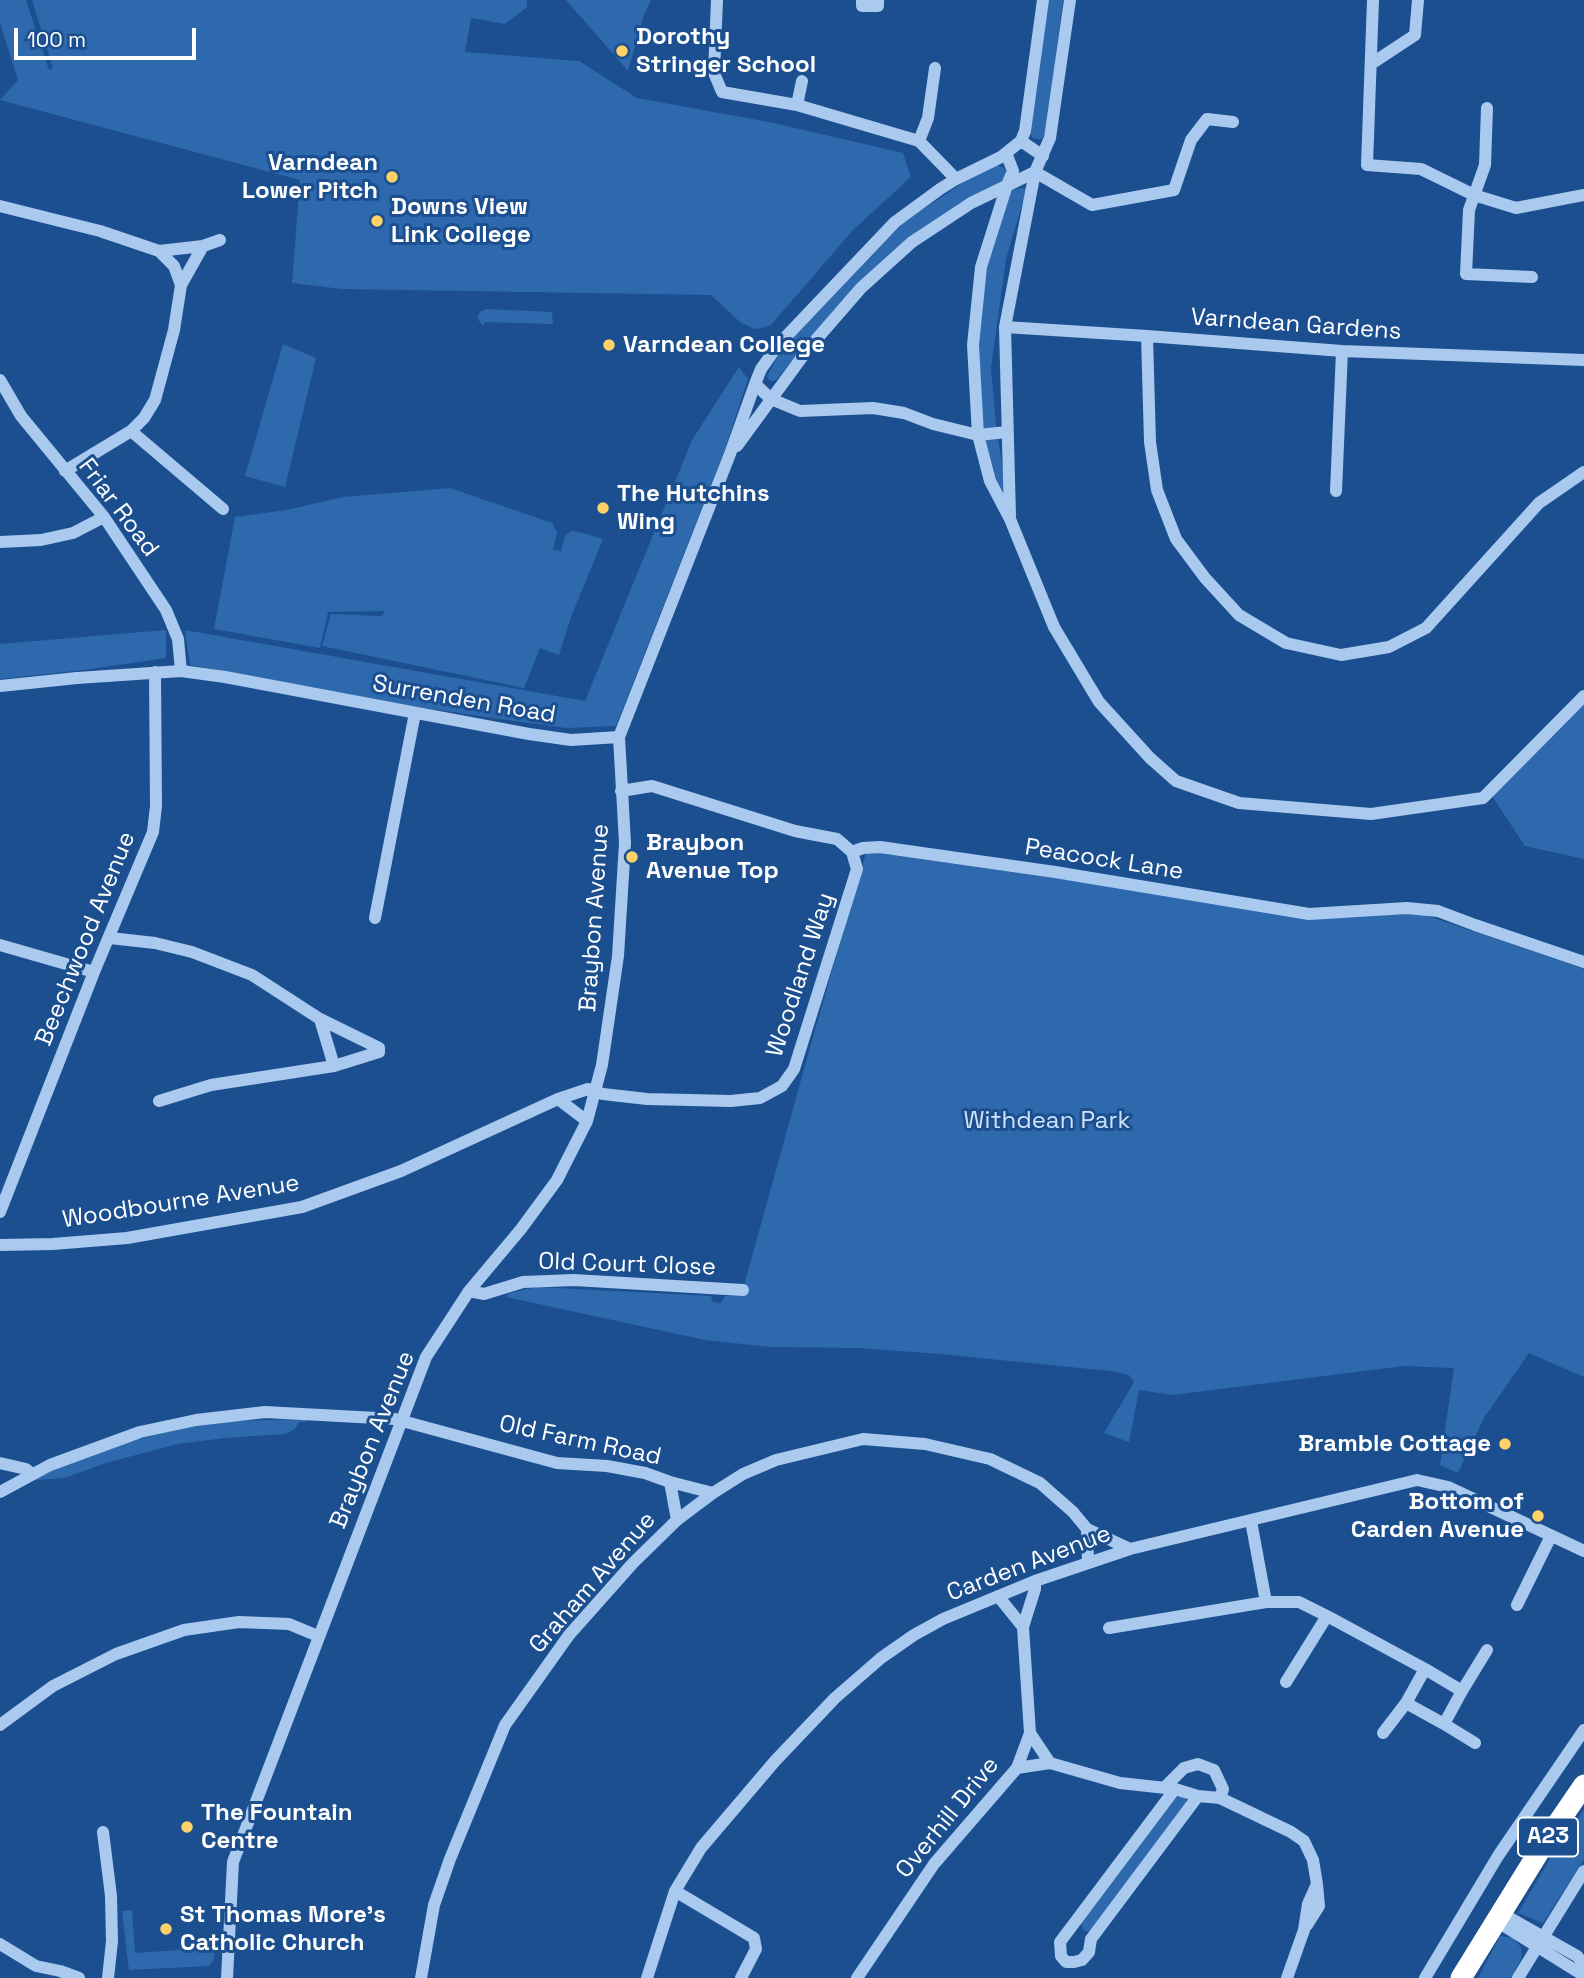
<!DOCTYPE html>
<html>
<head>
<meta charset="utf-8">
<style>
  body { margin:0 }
  #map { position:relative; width:1584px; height:1978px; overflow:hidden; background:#1b4f8f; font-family:"Space Grotesk",sans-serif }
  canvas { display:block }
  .scale { position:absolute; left:14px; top:28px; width:182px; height:32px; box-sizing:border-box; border:4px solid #fff; border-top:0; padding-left:9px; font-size:21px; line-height:24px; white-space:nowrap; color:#fff; -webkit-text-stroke:5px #1b4f8f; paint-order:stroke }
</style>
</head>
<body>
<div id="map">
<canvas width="1584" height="1978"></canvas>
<div class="scale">100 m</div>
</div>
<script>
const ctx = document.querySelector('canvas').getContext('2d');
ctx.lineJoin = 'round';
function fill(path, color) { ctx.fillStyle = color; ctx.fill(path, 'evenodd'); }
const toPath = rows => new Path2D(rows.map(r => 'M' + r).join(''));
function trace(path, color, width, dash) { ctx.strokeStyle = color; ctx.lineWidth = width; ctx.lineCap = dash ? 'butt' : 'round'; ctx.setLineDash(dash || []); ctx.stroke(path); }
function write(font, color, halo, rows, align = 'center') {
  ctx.font = font + ' "Space Grotesk",sans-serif'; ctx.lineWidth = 6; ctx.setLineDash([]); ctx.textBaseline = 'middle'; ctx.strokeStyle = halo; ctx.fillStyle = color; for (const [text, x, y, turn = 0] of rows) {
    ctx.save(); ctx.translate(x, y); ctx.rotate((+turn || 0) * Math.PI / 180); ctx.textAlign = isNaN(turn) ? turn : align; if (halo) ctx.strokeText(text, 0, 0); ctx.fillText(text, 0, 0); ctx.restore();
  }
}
fill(toPath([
  [0,0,26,0,49,70,53,68,32,0,527,0,527,7,505,24,471,18,465,52,579,61,637,98,774,123,903,153,911,177,853,230,771,325,762,328,754,329,740,322,711,295,342,289,292,283,300,180,0,100,18,80,0,23],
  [566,0,651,0,644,15,628,71],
  [1047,0,1063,0,1046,132,1042,139,1037,139,1032,138,1030,131],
  [997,165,1004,168,1007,173,1005,180,961,202,911,236,812,336,777,379,773,381,769,380,767,376,787,340,901,224,964,182],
  [1027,188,1006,259,991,368,996,424,1010,519,990,481,974,345,987,268,1011,189],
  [486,309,552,312,553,324,484,322,484,326,479,321,478,316,480,312],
  [283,344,316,358,285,487,245,476],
  [739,367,748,379,724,452,616,726,566,728,492,718,419,707,190,665,185,630,585,701,692,440],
  [450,488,552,523,557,532,553,550,561,551,565,536,571,531,579,532,603,539,571,617,559,655,540,648,524,688,322,646,331,614,382,616,385,611,328,612,320,648,214,629,235,517,287,510,343,497],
  [166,630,166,658,83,670,0,679,0,644],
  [1584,695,1584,859,1525,846,1490,793],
  [876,850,1153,893,1289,917,1408,911,1434,918,1584,969,1584,1377,1529,1353,1484,1418,1458,1473,1440,1465,1454,1368,1403,1366,1173,1395,1139,1390,1129,1442,1104,1433,1134,1382,1129,1375,1110,1371,940,1354,858,1348,770,1347,705,1340,506,1297,508,1294,514,1292,537,1287,711,1296,713,1302,721,1303,725,1296,741,1296,809,1051,866,853],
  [306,1419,306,1422,299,1422,295,1429,285,1434,226,1438,177,1444,106,1463,64,1478,37,1480,36,1477,100,1449,195,1425,231,1421],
  [1180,1796,1186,1799,1186,1802,1092,1931,1084,1931,1081,1924,1176,1798],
  [1584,1809,1584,1860,1543,1923,1518,1913,1554,1852],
  [132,1910,135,1953,179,1950,179,1946,215,1945,214,1960,208,1966,129,1970,122,1911],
  [1500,1936,1513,1938,1521,1947,1522,1957,1511,1978,1478,1978]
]), '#2e69ad');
trace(toPath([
  [717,0,714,73,722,92,797,105,919,141,956,179],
  [862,0,862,6,878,6,878,0],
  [1373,0,1367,165,1421,169,1474,195,1516,208,1584,195],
  [1371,64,1415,35,1418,0],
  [797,105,802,81],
  [1487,108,1485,165,1469,210,1466,274,1532,277],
  [919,141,928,118,935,68],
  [1021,141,1043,156],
  [1006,153,1013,171,1007,185,981,267,973,345,978,435,990,481,1010,519,1054,627,1099,702,1150,758,1176,781,1239,803,1371,814,1483,798,1584,696],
  [0,206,100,231,159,251,174,266,181,285,174,330,155,400,144,418,131,431,65,471],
  [159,251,203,246,220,240],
  [181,285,203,246],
  [1005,327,1147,336,1342,351,1584,360],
  [1147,336,1150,442,1157,490,1176,539,1205,578,1239,615,1286,643,1341,655,1389,647,1426,628,1539,503,1584,472],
  [0,380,21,416,104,517,166,610,178,639,181,671],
  [755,384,771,399,800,411,873,408,904,413,933,424,978,435,1007,432],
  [131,431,223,509],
  [737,446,808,349,861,288,912,242,971,203,1035,172,1050,138,1070,0],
  [1336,491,1342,351],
  [1010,516,1005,327,1035,172,1092,205,1174,190,1191,140,1207,119,1233,122],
  [0,542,41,540,73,533,104,517],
  [0,686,77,678,181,671,225,677,529,734,571,740,619,737],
  [621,791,652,786,795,831,837,839,852,852],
  [852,852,863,848,880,847,1055,872,1309,914,1407,908,1438,911,1475,925,1584,962],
  [375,918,415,713],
  [110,938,155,943,192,952,252,975,320,1019,334,1066,211,1085,159,1101],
  [0,945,94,972],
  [320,1019,379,1048,379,1052,334,1066],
  [558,1099,587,1121],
  [0,1212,94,972,153,832,156,806,155,672],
  [0,1245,53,1244,127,1238,302,1207,401,1171,558,1099,588,1089,603,1094,647,1099,731,1101,760,1098,782,1086,794,1069,857,869,852,852],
  [469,1291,484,1294,523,1282,574,1280,743,1290],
  [0,1463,26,1469,32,1474],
  [670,1482,677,1520],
  [0,1492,50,1465,140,1432,196,1420,265,1412,395,1419,557,1463,607,1466,645,1473,670,1482,713,1493],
  [1251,1521,1266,1602,1299,1602,1327,1616,1425,1669,1462,1691,1444,1724,1406,1703,1425,1669],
  [1087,1529,1130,1549],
  [1517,1605,1551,1536],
  [1023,1627,1035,1589,1035,1581],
  [1109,1628,1266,1602],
  [1286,1682,1327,1616],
  [1462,1691,1487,1650],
  [1444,1724,1475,1743],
  [0,1725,53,1686,116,1654,184,1630,239,1622,289,1624,318,1636],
  [1030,1733,1050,1763],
  [1383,1733,1406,1703],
  [1017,1768,1050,1763,1120,1783,1175,1789,1198,1796,1220,1798,1291,1832,1304,1841,1313,1860,1317,1884,1308,1904,1304,1930,1287,1978],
  [1164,1788,1184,1768,1198,1764,1214,1770,1223,1789,1220,1798],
  [1175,1789,1060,1942,1061,1956,1066,1962,1074,1962,1082,1960,1089,1952,1091,1939,1198,1796],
  [1522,1823,1545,1842],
  [103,1832,111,1896,112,1941,108,1978],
  [675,1891,754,1938,756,1949,741,1978],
  [1501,1913,1577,1956,1584,1964],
  [1496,1921,1578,1972,1584,1973],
  [1307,1925,1319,1906,1317,1884],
  [0,1944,36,1966,60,1971,79,1978],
  [227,1978,233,1862,426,1357,469,1291,521,1229,557,1180,587,1121,602,1065,618,956,625,843,619,737,730,454,755,384,761,369,778,345,895,222,940,189,956,179,1001,157,1021,141,1025,131,1043,0],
  [421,1978,434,1905,450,1859,505,1725,569,1635,633,1563,677,1520,713,1493,743,1474,776,1460,863,1439,925,1444,990,1459,1040,1483,1073,1512,1087,1529,1088,1562],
  [647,1978,675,1891,701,1848,775,1761,835,1698,881,1658,914,1635,943,1619,1035,1581,1130,1549,1417,1480,1448,1487,1584,1551],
  [857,1978,934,1864,1017,1768,1030,1733,1023,1627,998,1596],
  [1425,1978,1498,1856,1584,1730],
  [1518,1978,1584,1871]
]), '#a9c9ee', 12);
trace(toPath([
  [1461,1978,1545,1842,1584,1785]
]), '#fff', 21);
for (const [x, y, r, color] of [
  [622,51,7,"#ffd166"],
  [392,177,7,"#ffd166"],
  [377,221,7,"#ffd166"],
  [609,345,7,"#ffd166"],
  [603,508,7,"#ffd166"],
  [632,857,7,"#ffd166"],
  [1505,1444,7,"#ffd166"],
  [1538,1516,7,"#ffd166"],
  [187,1827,7,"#ffd166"],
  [166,1929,7,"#ffd166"]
]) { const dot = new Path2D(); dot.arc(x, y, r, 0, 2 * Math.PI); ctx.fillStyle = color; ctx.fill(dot); trace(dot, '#1b4f8f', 2.5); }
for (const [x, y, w] of [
  [1548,1837,60]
]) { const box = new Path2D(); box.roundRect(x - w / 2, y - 19.5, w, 39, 5); ctx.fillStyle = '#1b4f8f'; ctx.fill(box); trace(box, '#fff', 2); }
write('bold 23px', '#fff', null, [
  ["A23",1548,1837]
]);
write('bold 24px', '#fff', '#1b4f8f', [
  ["Dorothy",636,37],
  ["Stringer School",636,65],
  ["Varndean",378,163,"right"],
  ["Lower Pitch",378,191,"right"],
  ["Downs View",391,207],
  ["Link College",391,235],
  ["Varndean College",623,345],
  ["The Hutchins",617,494],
  ["Wing",617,522],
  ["Braybon",646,843],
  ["Avenue Top",646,871],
  ["Bramble Cottage",1491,1444,"right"],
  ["Bottom of",1524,1502,"right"],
  ["Carden Avenue",1524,1530,"right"],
  ["The Fountain",201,1813],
  ["Centre",201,1841],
  ["St Thomas More's",180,1915],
  ["Catholic Church",180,1943]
], 'left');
write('24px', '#fff', '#1b4f8f', [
  ["Varndean Gardens",1296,325,4],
  ["Friar Road",118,508,53],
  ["Surrenden Road",464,700,10],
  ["Peacock Lane",1104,860,9],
  ["Braybon Avenue",595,918,-86],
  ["Beechwood Avenue",86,939,-68],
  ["Woodland Way",801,975,-72],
  ["Woodbourne Avenue",181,1202,-9],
  ["Old Court Close",627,1265,2],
  ["Braybon Avenue",373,1440,-68],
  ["Old Farm Road",580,1441,12],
  ["Carden Avenue",1029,1564,-21],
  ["Graham Avenue",593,1583,-49],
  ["Overhill Drive",948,1818,-51]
]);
write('24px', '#cfe3fa', '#1b4f8f', [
  ["Withdean Park",1047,1121]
]);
</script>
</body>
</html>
